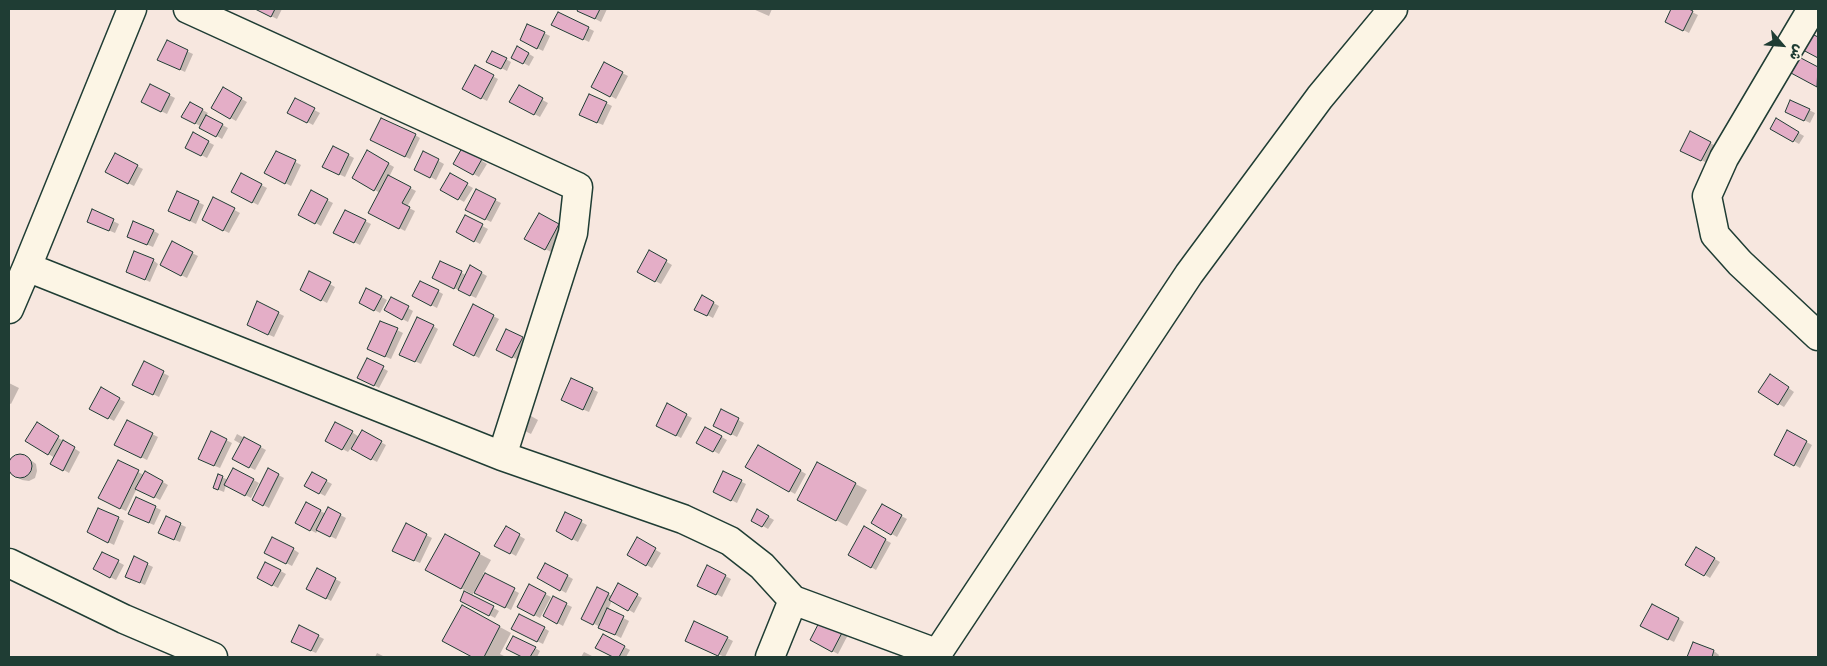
<!DOCTYPE html>
<html>
<head>
<meta charset="utf-8">
<style>
  body { margin:0 }
  #map { position:relative; width:1827px; height:666px; overflow:hidden; background:#f7e7df; font-family:Dekko,"Playpen Sans Arabic",sans-serif }
  canvas { display:block }
  .frame { position:absolute; inset:0; border:10px solid #1f3d34; pointer-events:none }
  .north { position:absolute; left:1757px; top:20px; width:50px; height:50px; -webkit-text-stroke:4px #fcf5e5; paint-order:stroke; rotate:117deg; font-size:14px; font-weight:700; line-height:20px; text-align:center; color:#1f3d34 }
  .north::after { content:''; display:block; margin:auto; width:18px; height:22px; background:#1f3d34; clip-path:polygon(50% 0,100% 100%,50% 72%,0 100%) }
</style>
</head>
<body>
<div id="map">
<canvas width="1827" height="666"></canvas>
<div class="frame"></div>
<div class="north">ش</div>
</div>
<script>
const ctx = document.querySelector('canvas').getContext('2d');
ctx.lineJoin = 'round';
function fill(path, color) { ctx.fillStyle = color; ctx.fill(path, 'evenodd'); }
const toPath = rows => new Path2D(rows.map(r => 'M' + r).join(''));
function trace(path, color, width, dash) { ctx.strokeStyle = color; ctx.lineWidth = width; ctx.lineCap = dash ? 'butt' : 'round'; ctx.setLineDash(dash || []); ctx.stroke(path); }
fill(toPath([
  [257,9,282,9,277,19],
  [580,9,607,9,601,22,579,10],
  [753,9,772,9,769,16],
  [1673,9,1686,9,1698,15,1689,33,1666,21],
  [559,27,588,28,594,31,589,42],
  [544,33,550,36,543,51,527,43],
  [167,42,193,54,185,72,164,62],
  [518,47,534,57,529,66,513,57],
  [493,52,511,62,507,71,488,61],
  [1799,59,1818,69,1818,87,1798,76],
  [605,64,628,76,616,99,593,86],
  [475,67,498,79,487,101,464,89],
  [151,86,175,98,167,114,142,102],
  [519,87,548,103,540,117,511,102],
  [223,89,247,102,236,121,212,107],
  [295,100,320,113,313,125,289,112],
  [190,103,208,113,206,116,228,128,222,139,183,116],
  [606,103,612,106,603,125,586,118],
  [1809,110,1815,113,1810,123,1792,114],
  [1776,120,1804,136,1799,144,1771,128],
  [1690,133,1716,146,1707,163,1682,150],
  [193,134,214,145,207,158,186,147],
  [415,135,420,138,410,159,377,143],
  [333,147,354,158,345,177,328,169],
  [462,149,487,164,479,177,454,163],
  [276,152,301,165,291,186,266,173],
  [368,152,394,167,389,177,416,191,407,207,415,211,405,231,375,215,380,193,353,177],
  [424,153,444,164,436,180,416,169],
  [115,155,143,169,134,186,112,175],
  [242,175,267,188,258,205,233,192],
  [450,175,473,188,464,202,442,189],
  [477,191,501,203,491,222,467,210],
  [178,192,204,205,196,224,169,211],
  [311,192,333,203,321,226,300,214],
  [214,199,240,213,229,233,203,220],
  [345,211,371,224,360,245,335,232],
  [539,215,564,229,551,252,526,239],
  [465,217,488,229,480,244,458,232],
  [113,221,119,224,115,233,94,224],
  [154,231,159,234,153,247,134,239],
  [172,243,198,256,187,278,161,265],
  [650,252,672,265,661,284,638,272],
  [153,260,158,264,150,282,133,274],
  [441,263,466,275,471,267,487,276,476,298,439,281],
  [310,273,335,287,327,303,307,292],
  [421,282,443,294,437,308,414,296],
  [367,289,387,300,380,313,360,302],
  [703,297,719,306,713,318,696,309],
  [392,299,413,311,408,322,385,310],
  [258,303,284,316,274,337,254,328],
  [493,316,499,319,479,358,460,348],
  [381,322,403,333,391,359,374,352],
  [433,326,438,329,421,364,406,357],
  [507,330,527,341,518,360,498,349],
  [368,360,388,371,379,388,359,377],
  [144,363,169,376,159,397,139,387],
  [1776,379,1794,392,1784,407,1779,404],
  [9,383,19,388,11,404,9,403],
  [102,389,125,402,114,421,91,408],
  [592,389,598,392,589,412,568,403],
  [667,405,692,418,681,438,657,425],
  [722,411,744,423,737,437,714,425],
  [524,412,538,420,531,434,517,427],
  [37,424,80,452,69,473,52,463,55,458,27,441],
  [706,428,727,440,719,454,698,442],
  [352,432,359,437,362,432,386,445,377,462,351,448,348,452,326,440],
  [1788,432,1812,445,1800,468,1776,454],
  [212,433,232,443,220,468,205,462],
  [152,434,158,437,147,460,121,447],
  [237,434,266,450,255,470,234,459,241,444,234,440],
  [759,446,806,474,795,494,747,467],
  [18,455,25,456,36,464,37,471,35,478,29,481,22,480,10,472,9,465,12,459],
  [118,462,144,475,146,472,168,485,160,500,137,488,126,511,105,501],
  [818,464,867,490,847,526,809,505],
  [233,469,259,483,251,498,226,485,224,492,214,488,222,477,228,480],
  [269,470,284,478,269,508,254,500],
  [724,473,746,484,737,503,714,491],
  [313,474,332,484,325,496,306,486],
  [307,504,326,514,329,509,346,518,336,539,318,530,316,533,297,523],
  [882,506,907,519,897,537,873,523],
  [155,507,161,510,154,525,135,517],
  [98,509,124,521,114,545,94,535],
  [758,511,774,520,768,529,753,520],
  [566,514,587,525,578,542,557,531],
  [167,518,186,527,180,542,165,536],
  [506,528,525,539,516,556,496,545],
  [864,528,891,543,876,570,849,554],
  [426,535,432,538,420,563,399,554],
  [446,536,491,560,483,574,519,593,511,610,474,591,472,596,499,611,495,618,467,603,472,594,438,576],
  [637,539,661,553,652,568,629,555],
  [1696,548,1720,562,1710,578,1687,564],
  [293,549,299,553,292,566,271,555],
  [102,553,124,565,116,580,94,569],
  [134,558,153,567,145,585,132,579],
  [266,563,286,574,278,588,258,578],
  [546,564,573,579,566,593,538,577],
  [708,567,731,579,722,597,699,585],
  [317,570,341,582,331,601,308,588],
  [619,585,642,598,634,613,612,600,608,610,629,621,621,638,583,618,598,589,612,596],
  [529,586,551,597,540,618,519,607],
  [553,598,572,607,563,626,545,616],
  [463,607,511,633,500,654,506,657,474,657,444,641],
  [824,617,850,631,838,654,811,640],
  [1679,619,1684,622,1674,642,1648,629],
  [300,627,324,639,316,653,298,645],
  [544,628,549,631,543,644,518,632],
  [603,636,630,650,626,657,615,657,597,647],
  [727,638,733,641,725,657,692,644],
  [1693,644,1714,651,1719,655,1718,657,1688,657],
  [535,648,540,651,537,657,524,657,508,649],
  [584,652,594,657,581,657],
  [377,653,385,657,375,657]
]), '#0003');
const building = toPath([
  [255,9,275,9,271,17,255,9],
  [578,9,600,9,595,19,577,11,578,9],
  [1671,9,1689,9,1693,11,1683,31,1665,22,1671,9],
  [558,12,589,27,583,40,551,25,558,12],
  [527,24,545,32,537,49,520,40,527,24],
  [1812,34,1818,37,1818,58,1803,50,1812,34],
  [167,40,188,50,180,70,157,60,167,40],
  [517,46,529,53,523,64,511,58,517,46],
  [492,51,507,58,501,69,486,62,492,51],
  [1799,57,1818,67,1817,87,1791,73,1799,57],
  [604,62,623,72,610,97,591,87,604,62],
  [475,65,494,75,481,99,462,89,475,65],
  [150,84,170,94,161,112,141,102,150,84],
  [519,85,543,98,534,115,509,102,519,85],
  [223,87,242,98,230,119,211,108,223,87],
  [589,94,607,102,597,123,579,115,589,94],
  [295,98,315,108,307,123,287,113,295,98],
  [1790,100,1810,109,1804,121,1785,112,1790,100],
  [190,102,203,109,195,124,181,117,190,102],
  [206,115,223,124,216,137,199,128,206,115],
  [381,118,416,134,405,157,370,140,381,118],
  [1776,118,1799,132,1793,142,1770,129,1776,118],
  [1690,131,1711,142,1701,161,1680,151,1690,131],
  [193,132,209,141,201,156,185,148,193,132],
  [333,146,349,154,339,175,322,167,333,146],
  [462,148,482,159,473,175,453,164,462,148],
  [367,150,389,163,374,191,352,178,367,150],
  [276,151,296,160,285,184,264,173,276,151],
  [423,151,439,159,430,178,414,170,423,151],
  [115,153,138,165,128,184,105,172,115,153],
  [241,173,262,184,252,203,231,192,241,173],
  [450,173,468,183,458,200,440,190,450,173],
  [388,175,411,187,402,203,410,207,399,229,368,213,388,175],
  [476,189,496,199,485,220,465,210,476,189],
  [311,190,328,199,315,224,298,215,311,190],
  [177,191,199,201,190,221,168,211,177,191],
  [213,197,235,208,223,231,202,220,213,197],
  [92,209,114,219,109,231,87,222,92,209],
  [345,210,366,220,354,243,333,233,345,210],
  [539,213,559,224,545,250,524,239,539,213],
  [465,215,483,224,474,242,456,232,465,215],
  [133,221,154,230,147,245,127,237,133,221],
  [172,241,193,252,181,276,160,265,172,241],
  [649,250,667,260,655,282,637,272,649,250],
  [134,251,154,259,145,280,126,272,134,251],
  [440,261,462,271,454,289,432,278,440,261],
  [470,265,482,272,470,296,458,290,470,265],
  [309,271,331,282,321,301,300,290,309,271],
  [420,281,439,290,431,306,412,296,420,281],
  [366,288,382,296,374,311,359,303,366,288],
  [702,295,714,302,707,316,694,310,702,295],
  [391,297,409,306,402,320,384,310,391,297],
  [257,301,279,312,268,335,247,325,257,301],
  [473,304,494,315,474,356,453,345,473,304],
  [417,317,434,325,415,362,399,355,417,317],
  [380,321,398,328,385,357,367,349,380,321],
  [506,329,523,337,512,358,496,350,506,329],
  [367,358,384,366,374,386,357,378,367,358],
  [144,361,164,371,153,395,132,385,144,361],
  [1770,374,1789,387,1778,405,1758,392,1770,374],
  [571,378,593,388,583,410,561,400,571,378],
  [101,387,120,398,108,419,89,409,101,387],
  [667,403,687,414,676,436,656,426,667,403],
  [721,409,739,418,731,435,713,426,721,409],
  [127,420,153,433,141,458,114,445,127,420],
  [37,422,59,436,48,455,25,441,37,422],
  [335,422,353,431,342,450,325,441,335,422],
  [705,427,722,436,713,452,696,443,705,427],
  [362,430,382,441,371,460,351,449,362,430],
  [1787,430,1807,441,1794,466,1774,455,1787,430],
  [211,431,227,439,214,466,198,459,211,431],
  [244,437,261,446,249,468,232,459,244,437],
  [63,440,75,447,63,471,50,464,63,440],
  [758,445,801,470,789,492,745,467,758,445],
  '8 466a12 12 0 1 1 24 0a12 12 0 1 1-24 0Z',
  [118,460,139,470,120,509,98,498,118,460],
  [817,462,856,483,836,521,797,500,817,462],
  [233,468,254,479,245,496,224,485,233,468],
  [268,468,279,474,263,506,252,500,268,468],
  [145,471,163,481,154,498,135,489,145,471],
  [723,471,742,480,731,501,713,492,723,471],
  [312,472,327,480,319,494,304,486,312,472],
  [218,474,223,476,218,490,213,488,218,474],
  [136,497,156,506,149,523,128,514,136,497],
  [306,502,321,510,310,531,295,523,306,502],
  [882,504,902,515,891,535,871,523,882,504],
  [328,507,341,514,330,537,316,530,328,507],
  [98,508,119,517,108,543,87,532,98,508],
  [757,509,769,516,762,527,751,521,757,509],
  [565,512,582,520,572,540,556,531,565,512],
  [166,516,181,523,174,540,158,533,166,516],
  [406,523,427,534,414,561,392,551,406,523],
  [506,526,520,534,510,554,494,546,506,526],
  [864,526,886,539,871,568,848,555,864,526],
  [445,534,480,553,461,589,425,570,445,534],
  [272,537,294,548,286,564,264,553,272,537],
  [637,537,656,548,646,566,627,555,637,537],
  [1696,547,1715,558,1704,576,1685,565,1696,547],
  [102,552,119,560,110,578,93,569,102,552],
  [134,556,148,563,140,583,125,577,134,556],
  [265,562,281,570,272,586,257,578,265,562],
  [545,563,568,575,560,591,537,578,545,563],
  [707,565,726,575,716,595,697,586,707,565],
  [317,568,336,578,326,599,306,589,317,568],
  [485,573,515,588,505,608,474,593,485,573],
  [618,583,638,594,628,611,609,600,618,583],
  [529,584,546,593,534,616,517,607,529,584],
  [597,587,609,593,593,625,581,619,597,587],
  [464,591,494,606,489,616,460,601,464,591],
  [553,596,567,603,557,624,543,616,553,596],
  [1652,604,1679,618,1668,640,1640,626,1652,604],
  [462,605,500,626,484,657,472,657,442,641,462,605],
  [607,608,624,616,615,635,598,628,607,608],
  [519,614,545,627,537,642,511,629,519,614],
  [823,615,845,627,832,652,810,640,823,615],
  [694,621,728,637,718,656,685,641,694,621],
  [299,625,319,635,311,651,291,642,299,625],
  [603,634,625,646,619,657,613,657,595,648,603,634],
  [513,636,536,647,530,657,522,657,506,649,513,636],
  [1693,642,1714,650,1712,657,1687,657,1693,642]
]);
fill(building, '#e4aec7');
trace(building, '#1f3d34', 1);
const minor = toPath([
  [188,9,578,187,573,233,502,456],
  [1812,9,1724,158,1707,196,1715,235,1740,263,1818,336],
  [27,267,502,456,683,519,730,541,762,566,793,600,936,653],
  [9,309,27,267,132,9],
  [9,563,124,619,213,657],
  [770,657,793,600],
  [935,657,1189,274,1320,97,1393,9]
]);
trace(minor, '#1f3d34', 31);
trace(minor, '#fcf5e5', 28);
</script>
</body>
</html>
